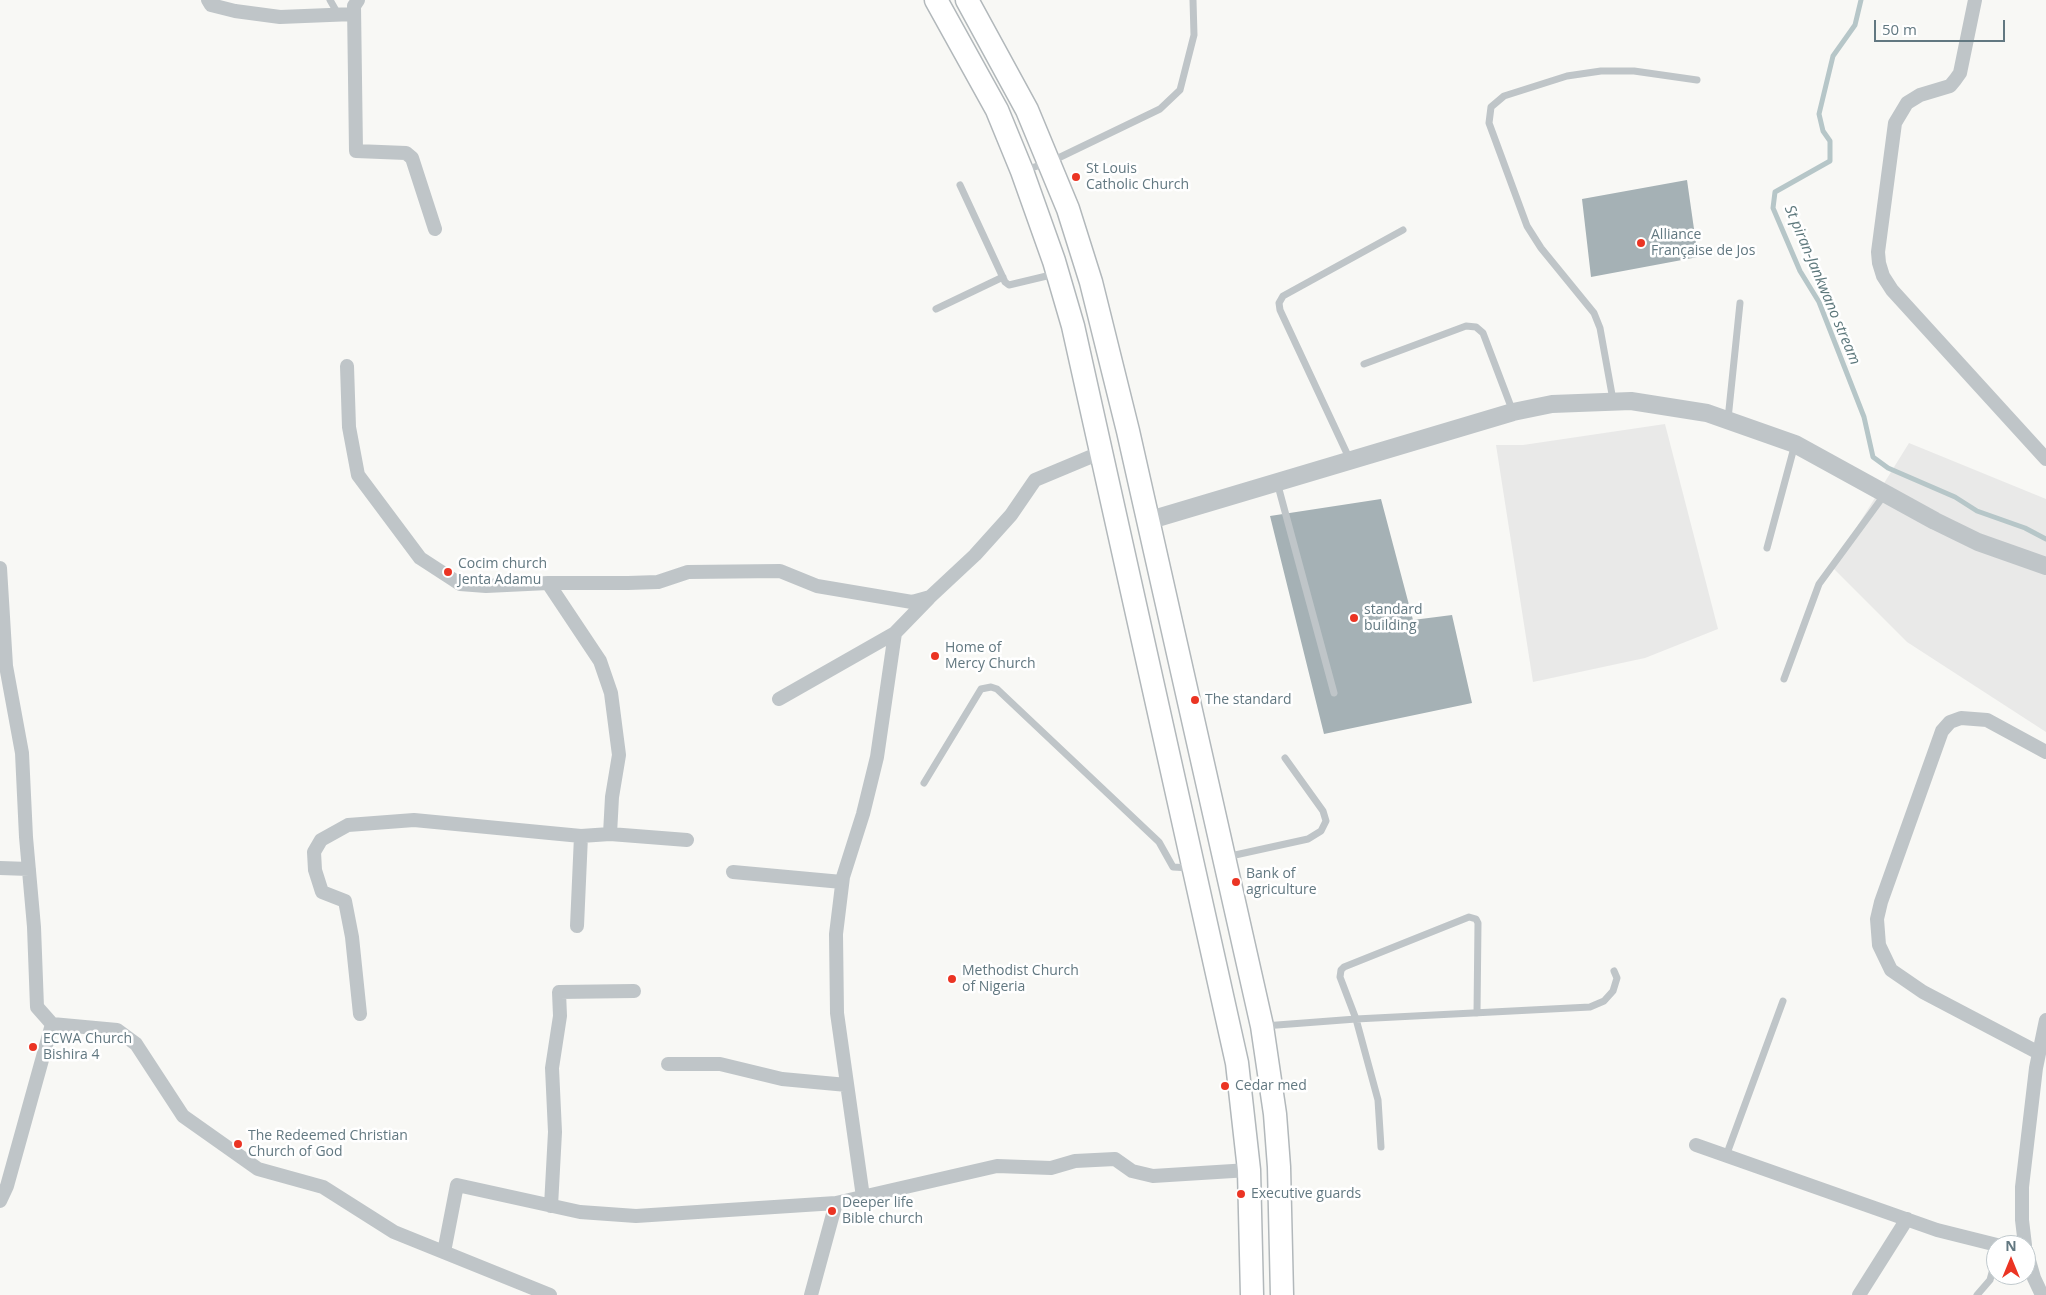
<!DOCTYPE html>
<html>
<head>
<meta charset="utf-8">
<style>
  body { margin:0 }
  #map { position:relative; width:2046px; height:1295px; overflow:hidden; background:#f8f8f5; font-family:"Open Sans",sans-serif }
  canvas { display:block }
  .north { position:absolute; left:1986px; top:1235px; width:50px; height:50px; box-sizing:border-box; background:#fff; border:1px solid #c0c9cd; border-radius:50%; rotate:0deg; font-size:14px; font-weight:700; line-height:20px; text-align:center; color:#627881 }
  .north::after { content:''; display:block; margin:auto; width:18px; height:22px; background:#eb3423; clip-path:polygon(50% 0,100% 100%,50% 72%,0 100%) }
  .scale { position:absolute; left:1874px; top:20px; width:131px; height:22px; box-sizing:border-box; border:2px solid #627881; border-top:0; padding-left:6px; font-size:15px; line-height:18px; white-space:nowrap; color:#627881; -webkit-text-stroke:4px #fff; paint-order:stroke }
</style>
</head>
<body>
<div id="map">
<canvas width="2046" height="1295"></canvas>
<div class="north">N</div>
<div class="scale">50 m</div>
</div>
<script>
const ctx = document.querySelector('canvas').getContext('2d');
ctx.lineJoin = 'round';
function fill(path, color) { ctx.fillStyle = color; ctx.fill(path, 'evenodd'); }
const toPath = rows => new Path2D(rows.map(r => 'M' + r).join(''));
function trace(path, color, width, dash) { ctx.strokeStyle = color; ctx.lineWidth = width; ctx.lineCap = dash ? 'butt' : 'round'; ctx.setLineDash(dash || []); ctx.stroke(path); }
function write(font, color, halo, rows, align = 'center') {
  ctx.font = font + ' "Open Sans",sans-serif'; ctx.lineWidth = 5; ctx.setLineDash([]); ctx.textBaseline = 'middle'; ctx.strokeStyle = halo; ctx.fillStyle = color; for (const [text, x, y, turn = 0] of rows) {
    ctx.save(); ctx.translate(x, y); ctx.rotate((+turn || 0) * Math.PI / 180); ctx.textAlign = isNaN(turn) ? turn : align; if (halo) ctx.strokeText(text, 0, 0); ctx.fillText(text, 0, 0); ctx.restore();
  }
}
fill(toPath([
  [1665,424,1718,629,1645,658,1533,682,1496,445,1523,445],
  [1909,443,2046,499,2046,732,1907,642,1832,567]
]), '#e9e9e8');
trace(toPath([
  [1861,0,1855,25,1833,56,1819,114,1823,131,1830,141,1830,161,1775,192,1773,208,1800,271,1819,302,1864,417,1873,457,1888,468,1955,497,1977,511,2025,528,2046,539]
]), '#b6c6c8', 5);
fill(toPath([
  [1687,180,1698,257,1591,277,1582,199],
  [1381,499,1413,620,1452,615,1472,703,1324,734,1270,516]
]), '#a5b1b5');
const trunk = toPath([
  [936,0,997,110,1022,171,1054,261,1073,326,1237,1063,1249,1170,1252,1295],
  [967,0,1027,110,1068,209,1091,282,1128,431,1262,1026,1275,1114,1279,1167,1282,1295]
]);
trace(trunk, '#b2b8bb', 25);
trace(toPath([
  [330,0,338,14],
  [1025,170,1050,162,1160,109,1180,90,1194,35,1193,0],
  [960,185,1005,282,1009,285,1055,274],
  [936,309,1003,277],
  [1364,364,1466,326,1476,327,1483,333,1513,412],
  [1613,400,1600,328,1594,313,1541,248,1527,226,1489,123,1491,107,1504,96,1567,76,1601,71,1634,71,1697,80],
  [1728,419,1740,303],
  [1350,460,1280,310,1279,303,1283,296,1403,230],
  [1277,482,1334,693],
  [1767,548,1795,444],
  [1784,679,1819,584,1885,494],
  [924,783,981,689,991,687,997,689,1159,842,1173,867,1190,868],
  [1226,857,1308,839,1321,831,1326,821,1323,811,1285,758],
  [1264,1026,1356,1019,1340,977,1341,970,1344,967,1469,917,1476,919,1478,923,1477,1013],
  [1381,1147,1378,1100,1356,1019,1590,1007,1604,1001,1613,991,1617,978,1614,971],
  [1726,1156,1783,1001],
  [1977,1295,1990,1280,1996,1258]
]), '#bfc5c8', 7);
trace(toPath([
  [208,0,211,5,235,11,280,17,354,14],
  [358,0,354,6,356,151,406,153,412,158,435,229],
  [1975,0,1960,73,1955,80,1950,86,1920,95,1907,103,1895,123,1878,252,1879,263,1883,276,1892,290,2046,459],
  [347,366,349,427,358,475,420,558,460,584,486,586,548,583,628,583,658,582,688,572,780,571,817,586,912,602,930,597,975,555,1011,515,1035,480,1102,452],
  [0,568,6,666,22,753,26,837,34,927,37,1007,52,1024,117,1030,136,1044,183,1116,258,1169,323,1187,394,1232,550,1295],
  [548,583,600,661,611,693,619,755,612,797,610,834],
  [779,699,895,633,929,598],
  [0,868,29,869],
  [733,872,842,882],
  [577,926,581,836],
  [360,1014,352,937,345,901,322,892,315,870,314,852,321,840,348,825,414,820,581,836,610,834,687,840],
  [2039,1053,1923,992,1891,970,1879,945,1877,919,1881,902,1942,731,1950,722,1961,718,1987,720,2046,752],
  [668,1064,720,1064,782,1079,847,1085],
  [1696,1145,1937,1230,1997,1245],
  [863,1197,837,1013,836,934,843,877,863,814,877,757,895,633],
  [0,1201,7,1186,52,1024],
  [551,1206,555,1132,552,1068,560,1016,559,992,634,991],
  [2025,1245,2022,1220,2022,1187,2036,1068,2046,1020],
  [2026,1250,2034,1278,2042,1295],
  [444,1252,457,1185,580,1212,636,1216,836,1203,997,1166,1051,1168,1075,1161,1115,1159,1132,1171,1153,1176,1249,1170],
  [811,1295,836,1203],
  [1859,1295,1907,1219]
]), '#bfc5c8', 14);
trace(toPath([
  [1147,521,1513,412,1552,404,1631,401,1707,413,1795,444,1935,521,1978,542,2046,566]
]), '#bfc5c8', 18);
trace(trunk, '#fff', 22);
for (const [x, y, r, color] of [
  [1076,177,5,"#eb3423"],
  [1641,243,5,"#eb3423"],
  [448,572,5,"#eb3423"],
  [1354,618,5,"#eb3423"],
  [935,656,5,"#eb3423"],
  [1195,700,5,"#eb3423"],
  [1236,882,5,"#eb3423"],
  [952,979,5,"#eb3423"],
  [33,1047,5,"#eb3423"],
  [1225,1086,5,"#eb3423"],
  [238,1144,5,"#eb3423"],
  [1241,1194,5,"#eb3423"],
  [832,1211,5,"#eb3423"]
]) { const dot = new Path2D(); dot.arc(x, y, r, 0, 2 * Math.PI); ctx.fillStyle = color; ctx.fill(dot); trace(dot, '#fff', 2); }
write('14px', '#627881', '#fff', [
  ["St Louis",1086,169],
  ["Catholic Church",1086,185],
  ["Alliance",1651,235],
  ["Française de Jos",1651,251],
  ["Cocim church",458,564],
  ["Jenta Adamu",458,580],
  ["standard",1364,610],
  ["building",1364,626],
  ["Home of",945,648],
  ["Mercy Church",945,664],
  ["The standard",1205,700],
  ["Bank of",1246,874],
  ["agriculture",1246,890],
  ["Methodist Church",962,971],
  ["of Nigeria",962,987],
  ["ECWA Church",43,1039],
  ["Bishira 4",43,1055],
  ["Cedar med",1235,1086],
  ["The Redeemed Christian",248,1136],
  ["Church of God",248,1152],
  ["Executive guards",1251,1194],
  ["Deeper life",842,1203],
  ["Bible church",842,1219]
], 'left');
write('italic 15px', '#5d787c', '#fff', [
  ["St piran-Jankwano stream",1822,285,67]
]);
</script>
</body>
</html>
